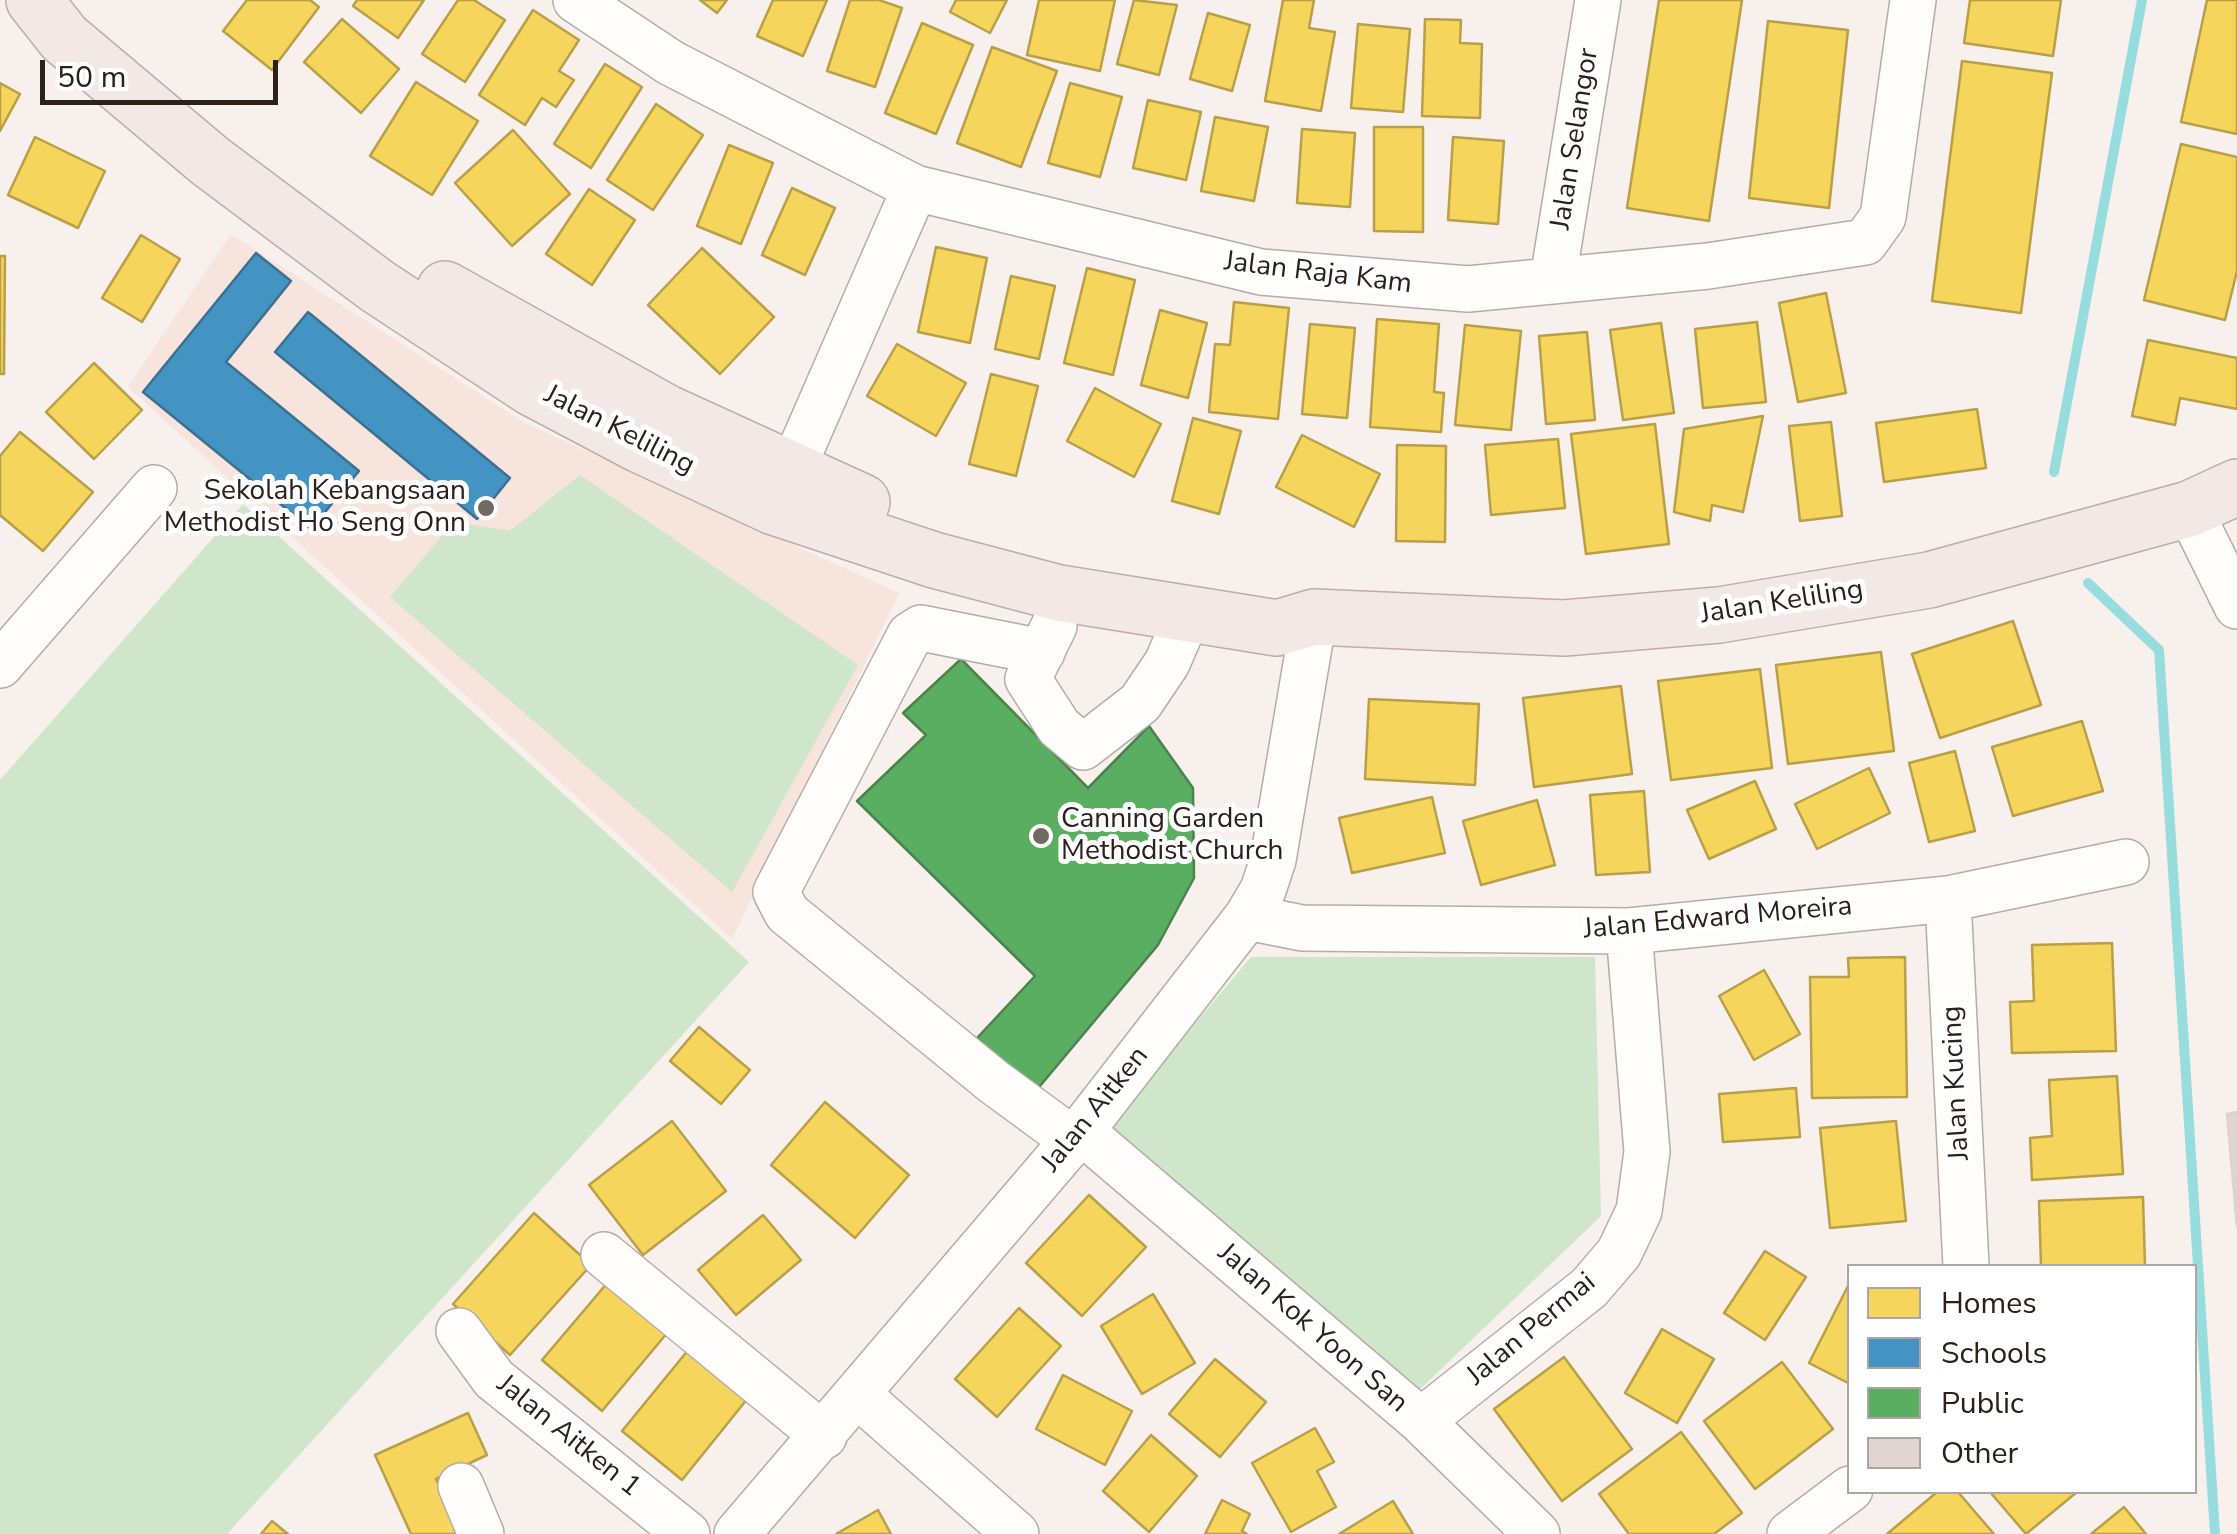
<!DOCTYPE html>
<html>
<head>
<meta charset="utf-8">
<style>
  body { margin:0 }
  #map { position:relative; width:2237px; height:1534px; overflow:hidden; background:#f8f0ed; font-family:"Nunito Sans",sans-serif }
  canvas { display:block }
  .legend { position:absolute; left:1847px; top:1264px; width:350px; height:230px; box-sizing:border-box; background:#fff; border:2px solid #aba6a4; margin:0; padding:12px 18px; list-style:none; font-size:30px; color:#2c201b }
  .legend li { display:flex; align-items:center; gap:20px; height:50px }
  .legend b { width:50px; border:2px solid #aba6a4 }
  .scale { position:absolute; left:40px; top:60px; width:238px; height:45px; box-sizing:border-box; border:5px solid #2c201b; border-top:0; padding-left:12px; font-size:30px; line-height:35px; white-space:nowrap; color:#2c201b; -webkit-text-stroke:8px #fff; paint-order:stroke }
</style>
</head>
<body>
<div id="map">
<canvas width="2237" height="1534"></canvas>
<ul class="legend">
<li><b style="height:28px;background:#f6d55c"></b>Homes</li>
<li><b style="height:28px;background:#4393c3"></b>Schools</li>
<li><b style="height:28px;background:#5aae61"></b>Public</li>
<li><b style="height:28px;background:#e0d5d2"></b>Other</li>
</ul>
<div class="scale">50 m</div>
</div>
<script>
const ctx = document.querySelector('canvas').getContext('2d');
ctx.lineJoin = 'round';
function fill(path, color) { ctx.fillStyle = color; ctx.fill(path, 'evenodd'); }
const toPath = rows => new Path2D(rows.map(r => 'M' + r).join(''));
function trace(path, color, width, dash) { ctx.strokeStyle = color; ctx.lineWidth = width; ctx.lineCap = dash ? 'butt' : 'round'; ctx.setLineDash(dash || []); ctx.stroke(path); }
function write(font, color, halo, rows, align = 'center') {
  ctx.font = font + ' "Nunito Sans",sans-serif'; ctx.lineWidth = 10; ctx.setLineDash([]); ctx.textBaseline = 'middle'; ctx.strokeStyle = halo; ctx.fillStyle = color; for (const [text, x, y, turn = 0] of rows) {
    ctx.save(); ctx.translate(x, y); ctx.rotate((+turn || 0) * Math.PI / 180); ctx.textAlign = isNaN(turn) ? turn : align; if (halo) ctx.strokeText(text, 0, 0); ctx.fillText(text, 0, 0); ctx.restore();
  }
}
fill(toPath([
  [231,234,525,423,899,593,732,939,128,387]
]), '#f6e4dd');
fill(toPath([
  [580,475,858,665,732,892,390,597,454,522,510,531],
  [243,504,749,962,227,1534,0,1534,0,780],
  [1251,957,1595,957,1601,1216,1414,1395,1108,1127]
]), '#d0e6cb');
const homes = toPath([
  [247,0,310,0,319,7,272,70,223,31,247,0],
  [357,0,424,0,398,38,353,6,357,0],
  [458,0,474,0,505,20,465,82,422,54,458,0],
  [700,0,727,0,717,13,700,0],
  [773,0,827,0,803,56,757,36,773,0],
  [850,0,879,0,902,8,875,87,827,71,850,0],
  [956,0,1007,0,990,33,950,12,956,0],
  [1039,0,1115,0,1100,71,1027,55,1039,0],
  [1134,0,1177,5,1159,75,1117,64,1134,0],
  [1283,0,1314,0,1309,28,1335,32,1321,111,1265,101,1283,0],
  [1659,0,1742,0,1709,221,1627,208,1659,0],
  [1970,0,2061,0,2053,56,1964,43,1970,0],
  [2207,0,2237,0,2237,134,2181,122,2207,0],
  [533,10,579,40,559,71,574,80,556,107,542,98,525,125,479,95,533,10],
  [1208,13,1250,25,1232,91,1190,79,1208,13],
  [342,19,399,69,361,113,304,62,342,19],
  [1425,19,1461,20,1460,43,1482,44,1480,118,1422,116,1425,19],
  [1768,21,1848,30,1829,208,1749,198,1768,21],
  [922,23,973,45,936,134,885,113,922,23],
  [1358,24,1410,29,1403,112,1351,108,1358,24],
  [992,47,1057,71,1021,167,957,143,992,47],
  [1962,61,2052,73,2021,313,1932,301,1962,61],
  [605,64,642,87,591,168,554,144,605,64],
  [416,82,478,121,432,195,370,156,416,82],
  [0,83,20,94,0,131,0,83],
  [1070,83,1122,97,1100,177,1048,163,1070,83],
  [1148,100,1201,112,1186,180,1133,168,1148,100],
  [656,104,703,135,653,210,607,180,656,104],
  [1215,117,1268,127,1254,201,1201,191,1215,117],
  [1374,127,1423,127,1423,232,1374,231,1374,127],
  [1302,129,1355,133,1350,207,1297,203,1302,129],
  [513,130,570,194,512,246,455,183,513,130],
  [35,137,105,171,78,228,8,195,35,137],
  [1453,137,1504,141,1498,224,1448,220,1453,137],
  [2181,144,2237,157,2237,271,2225,320,2144,300,2181,144],
  [729,145,773,163,741,244,697,226,729,145],
  [792,188,835,208,805,275,762,255,792,188],
  [589,189,635,220,592,285,546,254,589,189],
  [141,235,180,259,142,322,102,298,141,235],
  [936,247,987,258,970,343,918,332,936,247],
  [702,248,774,317,720,374,648,305,702,248],
  [0,256,5,256,4,374,0,374,0,256],
  [1087,268,1135,280,1113,375,1064,363,1087,268],
  [1011,276,1055,286,1039,359,995,349,1011,276],
  [1826,293,1846,393,1798,402,1779,303,1826,293],
  [1234,302,1289,308,1278,419,1209,412,1215,344,1230,345,1234,302],
  [1160,310,1207,323,1188,398,1141,385,1160,310],
  [1377,319,1439,324,1434,392,1444,393,1441,432,1370,427,1377,319],
  [1757,322,1766,402,1703,408,1695,329,1757,322],
  [1661,323,1674,413,1623,420,1610,330,1661,323],
  [1310,324,1355,328,1347,418,1302,414,1310,324],
  [1465,325,1521,331,1511,430,1455,425,1465,325],
  [1587,332,1595,420,1546,424,1539,336,1587,332],
  [2148,340,2237,358,2237,409,2180,398,2175,425,2132,416,2148,340],
  [897,344,966,383,936,436,867,396,897,344],
  [94,363,142,410,94,459,46,412,94,363],
  [991,374,1038,386,1016,476,969,464,991,374],
  [1095,388,1161,424,1134,477,1067,441,1095,388],
  [1977,409,1986,468,1884,482,1876,423,1977,409],
  [1763,416,1743,512,1712,505,1710,521,1674,512,1684,429,1763,416],
  [1193,418,1241,431,1219,514,1172,501,1193,418],
  [1831,422,1842,516,1800,521,1789,426,1831,422],
  [1655,424,1669,544,1586,554,1571,434,1655,424],
  [20,432,93,492,43,551,0,515,0,456,20,432],
  [1302,435,1380,474,1354,527,1276,487,1302,435],
  [1558,439,1565,508,1491,515,1485,445,1558,439],
  [1397,445,1446,446,1445,542,1396,541,1397,445],
  [2013,621,2041,705,1940,738,1912,654,2013,621],
  [1881,652,1894,751,1788,764,1776,665,1881,652],
  [1760,669,1772,768,1671,780,1658,681,1760,669],
  [1621,686,1632,774,1534,787,1523,698,1621,686],
  [1369,699,1479,704,1475,785,1365,779,1369,699],
  [2082,721,2103,791,2013,816,1992,747,2082,721],
  [1955,751,1975,831,1929,842,1909,763,1955,751],
  [1869,768,1890,813,1817,849,1795,804,1869,768],
  [1755,781,1776,829,1709,859,1687,810,1755,781],
  [1644,791,1650,872,1596,875,1590,795,1644,791],
  [1432,797,1445,853,1352,873,1339,818,1432,797],
  [1537,800,1555,865,1481,885,1463,821,1537,800],
  [2112,943,2116,1051,2012,1053,2010,1002,2034,1001,2032,945,2112,943],
  [1905,957,1907,1097,1812,1098,1810,977,1849,977,1848,958,1905,957],
  [1764,970,1800,1034,1754,1060,1719,996,1764,970],
  [699,1027,750,1070,721,1104,670,1061,699,1027],
  [2117,1076,2123,1174,2032,1180,2030,1138,2052,1136,2049,1080,2117,1076],
  [1796,1088,1800,1137,1723,1142,1719,1094,1796,1088],
  [825,1102,909,1175,855,1238,771,1165,825,1102],
  [672,1121,726,1191,643,1255,589,1185,672,1121],
  [1896,1121,1906,1221,1830,1228,1820,1128,1896,1121],
  [1089,1195,1146,1247,1082,1316,1026,1263,1089,1195],
  [2143,1197,2145,1266,2013,1266,2041,1265,2039,1201,2143,1197],
  [534,1213,591,1265,510,1355,453,1304,534,1213],
  [763,1215,801,1260,736,1315,698,1270,763,1215],
  [1765,1251,1806,1277,1765,1340,1724,1313,1765,1251],
  [614,1275,673,1326,602,1411,542,1360,614,1275],
  [1850,1282,1850,1384,1809,1363,1850,1282],
  [1153,1294,1195,1363,1142,1394,1101,1326,1153,1294],
  [1019,1308,1061,1346,997,1417,955,1379,1019,1308],
  [1662,1329,1714,1359,1677,1423,1625,1393,1662,1329],
  [689,1349,748,1398,682,1480,622,1431,689,1349],
  [1564,1357,1632,1449,1562,1501,1494,1409,1564,1357],
  [1215,1359,1266,1402,1220,1457,1169,1414,1215,1359],
  [1782,1362,1833,1429,1755,1489,1704,1421,1782,1362],
  [1063,1375,1132,1411,1105,1465,1036,1429,1063,1375],
  [468,1413,487,1455,436,1479,461,1534,411,1534,375,1455,468,1413],
  [1315,1428,1334,1462,1317,1471,1336,1507,1291,1532,1252,1463,1315,1428],
  [1681,1432,1742,1513,1714,1534,1629,1534,1599,1494,1681,1432],
  [1151,1435,1197,1476,1149,1532,1103,1491,1151,1435],
  [1937,1492,1958,1492,1994,1534,1887,1534,1937,1492],
  [1990,1492,2077,1492,2026,1534,1990,1492],
  [1222,1500,1250,1514,1242,1531,1247,1534,1205,1534,1222,1500],
  [1393,1501,1413,1534,1339,1534,1393,1501],
  [2124,1507,2146,1534,2091,1534,2124,1507],
  [878,1510,891,1534,836,1534,878,1510],
  [272,1521,288,1534,261,1534,272,1521]
]);
fill(homes, '#f6d55c');
trace(homes, '#b99f48', 2.5);
const schools = toPath([
  [256,253,291,281,226,362,359,471,311,529,143,392,256,253],
  [308,312,510,478,477,519,275,352,308,312]
]);
fill(schools, '#4393c3');
trace(schools, '#3c7091', 2.5);
const public = toPath([
  [961,659,1088,788,1149,726,1193,788,1194,878,1158,945,1035,1092,977,1038,1035,976,857,801,926,735,903,713,961,659]
]);
fill(public, '#5aae61');
trace(public, '#4c834c', 2.5);
trace(toPath([
  [2054,472,2142,0],
  [2088,583,2159,650,2215,1534]
]), '#97ddde', 10);
const building = toPath([
  [2237,1112,2237,1227,2227,1114,2237,1112]
]);
fill(building, '#e0d5d2');
trace(building, '#dcd2cf', 2.5);
const minor = toPath([
  [576,0,671,63,915,188,1261,272,1468,289,1708,266,1865,242,1883,217,1913,0],
  [1553,279,1598,0],
  [791,472,915,188],
  [2189,509,2237,606],
  [1054,626,1028,679,1059,727,1083,747,1140,703,1167,663,1187,617],
  [1042,652,921,628,910,635,776,892,787,913,994,1082,1073,1140],
  [0,665,154,488],
  [1948,899,1966,1266],
  [1247,917,1302,928,1629,931,1948,899,2126,862],
  [1081,1131,1421,1421,1537,1534],
  [604,1255,824,1436],
  [459,1331,494,1379,687,1534],
  [859,1396,1016,1534],
  [1421,1421,1589,1288,1619,1253,1639,1211,1647,1152,1629,931],
  [461,1486,481,1534],
  [737,1534,1081,1131,1247,917,1263,890,1273,860,1314,617],
  [1790,1534,1850,1489]
]);
const major = toPath([
  [34,0,64,38,210,161,377,286,532,388,640,445,774,507,934,560,1059,593,1277,628,1314,617,1564,628,1719,615,1929,580,2189,509,2237,487],
  [445,289,667,413,862,502]
]);
trace(minor, '#b5aca8', 48);
trace(major, '#beaca6', 58);
trace(minor, '#fefdfc', 45);
trace(major, '#f2e9e6', 55);
for (const [x, y, r, color] of [
  [486,508,10,"#736964"],
  [1041,836,10,"#736964"]
]) { const dot = new Path2D(); dot.arc(x, y, r, 0, 2 * Math.PI); ctx.fillStyle = color; ctx.fill(dot); trace(dot, '#fff', 4); }
write('28px', '#2c201b', '#fff', [
  ["Jalan Selangor",1576,139,-81],
  ["Jalan Raja Kam",1318,274,7],
  ["Jalan Keliling",619,431,27],
  ["Jalan Keliling",1782,603,-9],
  ["Jalan Edward Moreira",1718,919,-5],
  ["Jalan Kucing",1957,1083,-93],
  ["Jalan Aitken",1096,1110,-51],
  ["Jalan Kok Yoon San",1312,1329,41],
  ["Jalan Permai",1532,1330,-40],
  ["Jalan Aitken 1",568,1437,39]
]);
write('28px', '#2c201b', '#fff', [
  ["Sekolah Kebangsaan",466,492],
  ["Methodist Ho Seng Onn",466,524],
  ["Canning Garden",1061,820,"left"],
  ["Methodist Church",1061,852,"left"]
], 'right');
</script>
</body>
</html>
